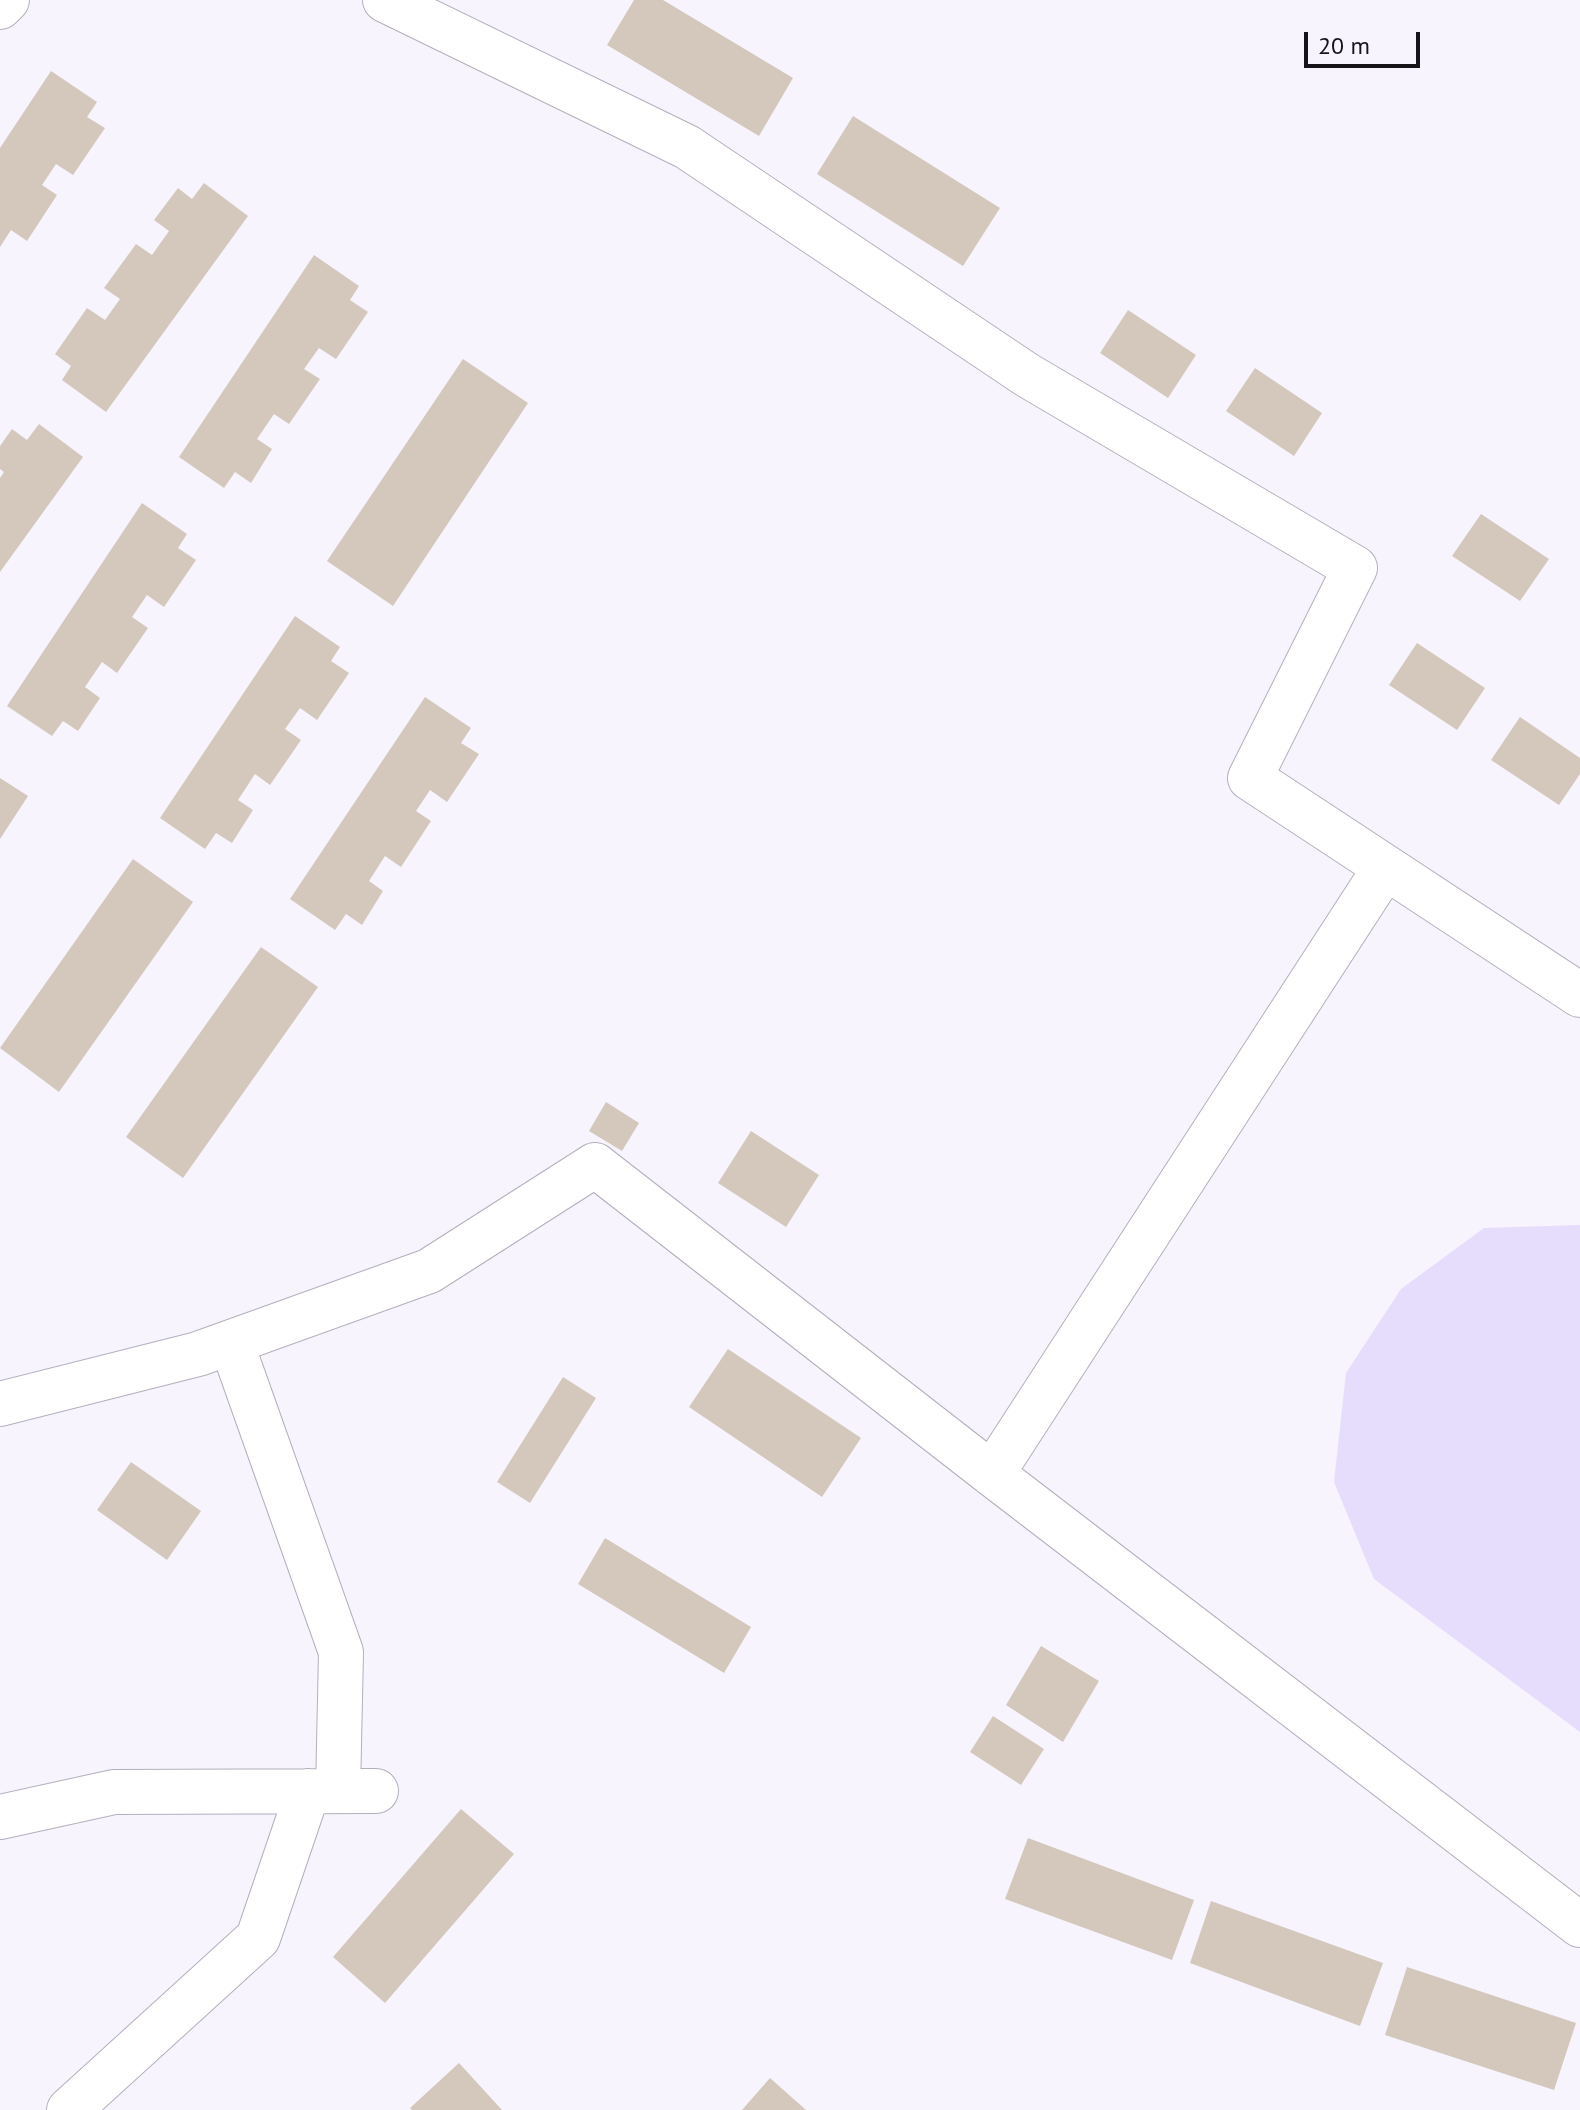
<!DOCTYPE html>
<html>
<head>
<meta charset="utf-8">
<style>
  body { margin:0 }
  #map { position:relative; width:1580px; height:2110px; overflow:hidden; background:#f7f4fd; font-family:"PT Sans",sans-serif }
  canvas { display:block }
  .scale { position:absolute; left:1304px; top:32px; width:116px; height:36px; box-sizing:border-box; border:4px solid #161419; border-top:0; padding-left:10px; font-size:24px; line-height:28px; white-space:nowrap; color:#161419; -webkit-text-stroke:6px #f7f4fd; paint-order:stroke }
</style>
</head>
<body>
<div id="map">
<canvas width="1580" height="2110"></canvas>
<div class="scale">20 m</div>
</div>
<script>
const ctx = document.querySelector('canvas').getContext('2d');
ctx.lineJoin = 'round';
function fill(path, color) { ctx.fillStyle = color; ctx.fill(path, 'evenodd'); }
const toPath = rows => new Path2D(rows.map(r => 'M' + r).join(''));
function trace(path, color, width, dash) { ctx.strokeStyle = color; ctx.lineWidth = width; ctx.lineCap = dash ? 'butt' : 'round'; ctx.setLineDash(dash || []); ctx.stroke(path); }
fill(toPath([
  [1580,1225,1580,1732,1374,1579,1334,1482,1346,1373,1401,1289,1484,1228]
]), '#e6dcfc');
fill(toPath([
  [634,0,663,0,793,78,759,136,607,45],
  [51,71,97,102,87,117,105,128,73,175,56,164,42,185,57,195,27,241,11,230,0,247,0,148],
  [853,116,1000,208,963,266,817,174],
  [204,183,248,216,106,412,62,380,71,366,55,354,87,308,105,320,120,299,104,288,136,244,152,255,169,231,154,220,178,188,192,199],
  [314,255,359,286,350,300,368,312,336,359,319,348,304,369,320,379,289,424,274,414,257,439,272,449,251,483,235,472,224,488,179,457],
  [1128,310,1196,355,1168,398,1100,353],
  [463,359,528,403,393,606,327,561],
  [1255,368,1322,413,1294,456,1226,411],
  [39,424,83,457,0,572,0,478,4,472,0,469,0,446,12,429,27,440],
  [142,503,187,534,178,548,196,560,164,607,147,595,132,617,148,628,117,673,102,662,85,687,100,698,78,731,63,721,52,736,7,706],
  [1481,514,1549,559,1520,601,1452,556],
  [295,616,340,647,331,661,349,673,317,720,300,708,285,729,301,740,270,785,255,774,238,800,253,810,232,843,216,833,205,849,160,818],
  [1417,643,1485,688,1457,730,1389,685],
  [425,697,471,728,461,743,479,754,447,802,430,790,416,811,431,821,401,867,385,856,369,881,383,891,362,925,346,914,335,930,290,899],
  [1520,717,1580,758,1580,774,1559,805,1491,760],
  [0,778,28,796,0,839],
  [133,859,193,902,59,1092,0,1048],
  [261,947,318,987,183,1178,126,1137],
  [606,1102,639,1123,622,1151,589,1131],
  [751,1131,819,1175,786,1227,718,1183],
  [728,1349,861,1438,822,1497,689,1407],
  [563,1377,596,1398,530,1503,497,1482],
  [131,1462,201,1511,167,1560,97,1510],
  [605,1538,751,1627,724,1673,578,1584],
  [1041,1646,1099,1681,1063,1742,1006,1705],
  [993,1716,1044,1749,1021,1785,970,1752],
  [461,1809,514,1854,385,2003,333,1957],
  [1028,1838,1194,1900,1172,1960,1005,1899],
  [1211,1901,1383,1963,1360,2026,1190,1963],
  [1407,1967,1576,2023,1554,2090,1385,2035],
  [459,2063,502,2110,412,2110,410,2108],
  [770,2078,806,2110,742,2110]
]), '#d4c8bd');
const minor = toPath([
  [385,0,687,147,1027,375,1355,568,1250,778,1580,995],
  [0,7,7,0],
  [231,1342,341,1652,338,1791],
  [0,1404,198,1354,429,1271,595,1165,992,1474,1580,1925],
  [992,1474,1385,868],
  [0,1817,114,1792,376,1791],
  [69,2110,258,1938,308,1791]
]);
trace(minor, '#b3afbd', 46);
trace(minor, '#fff', 44);
</script>
</body>
</html>
